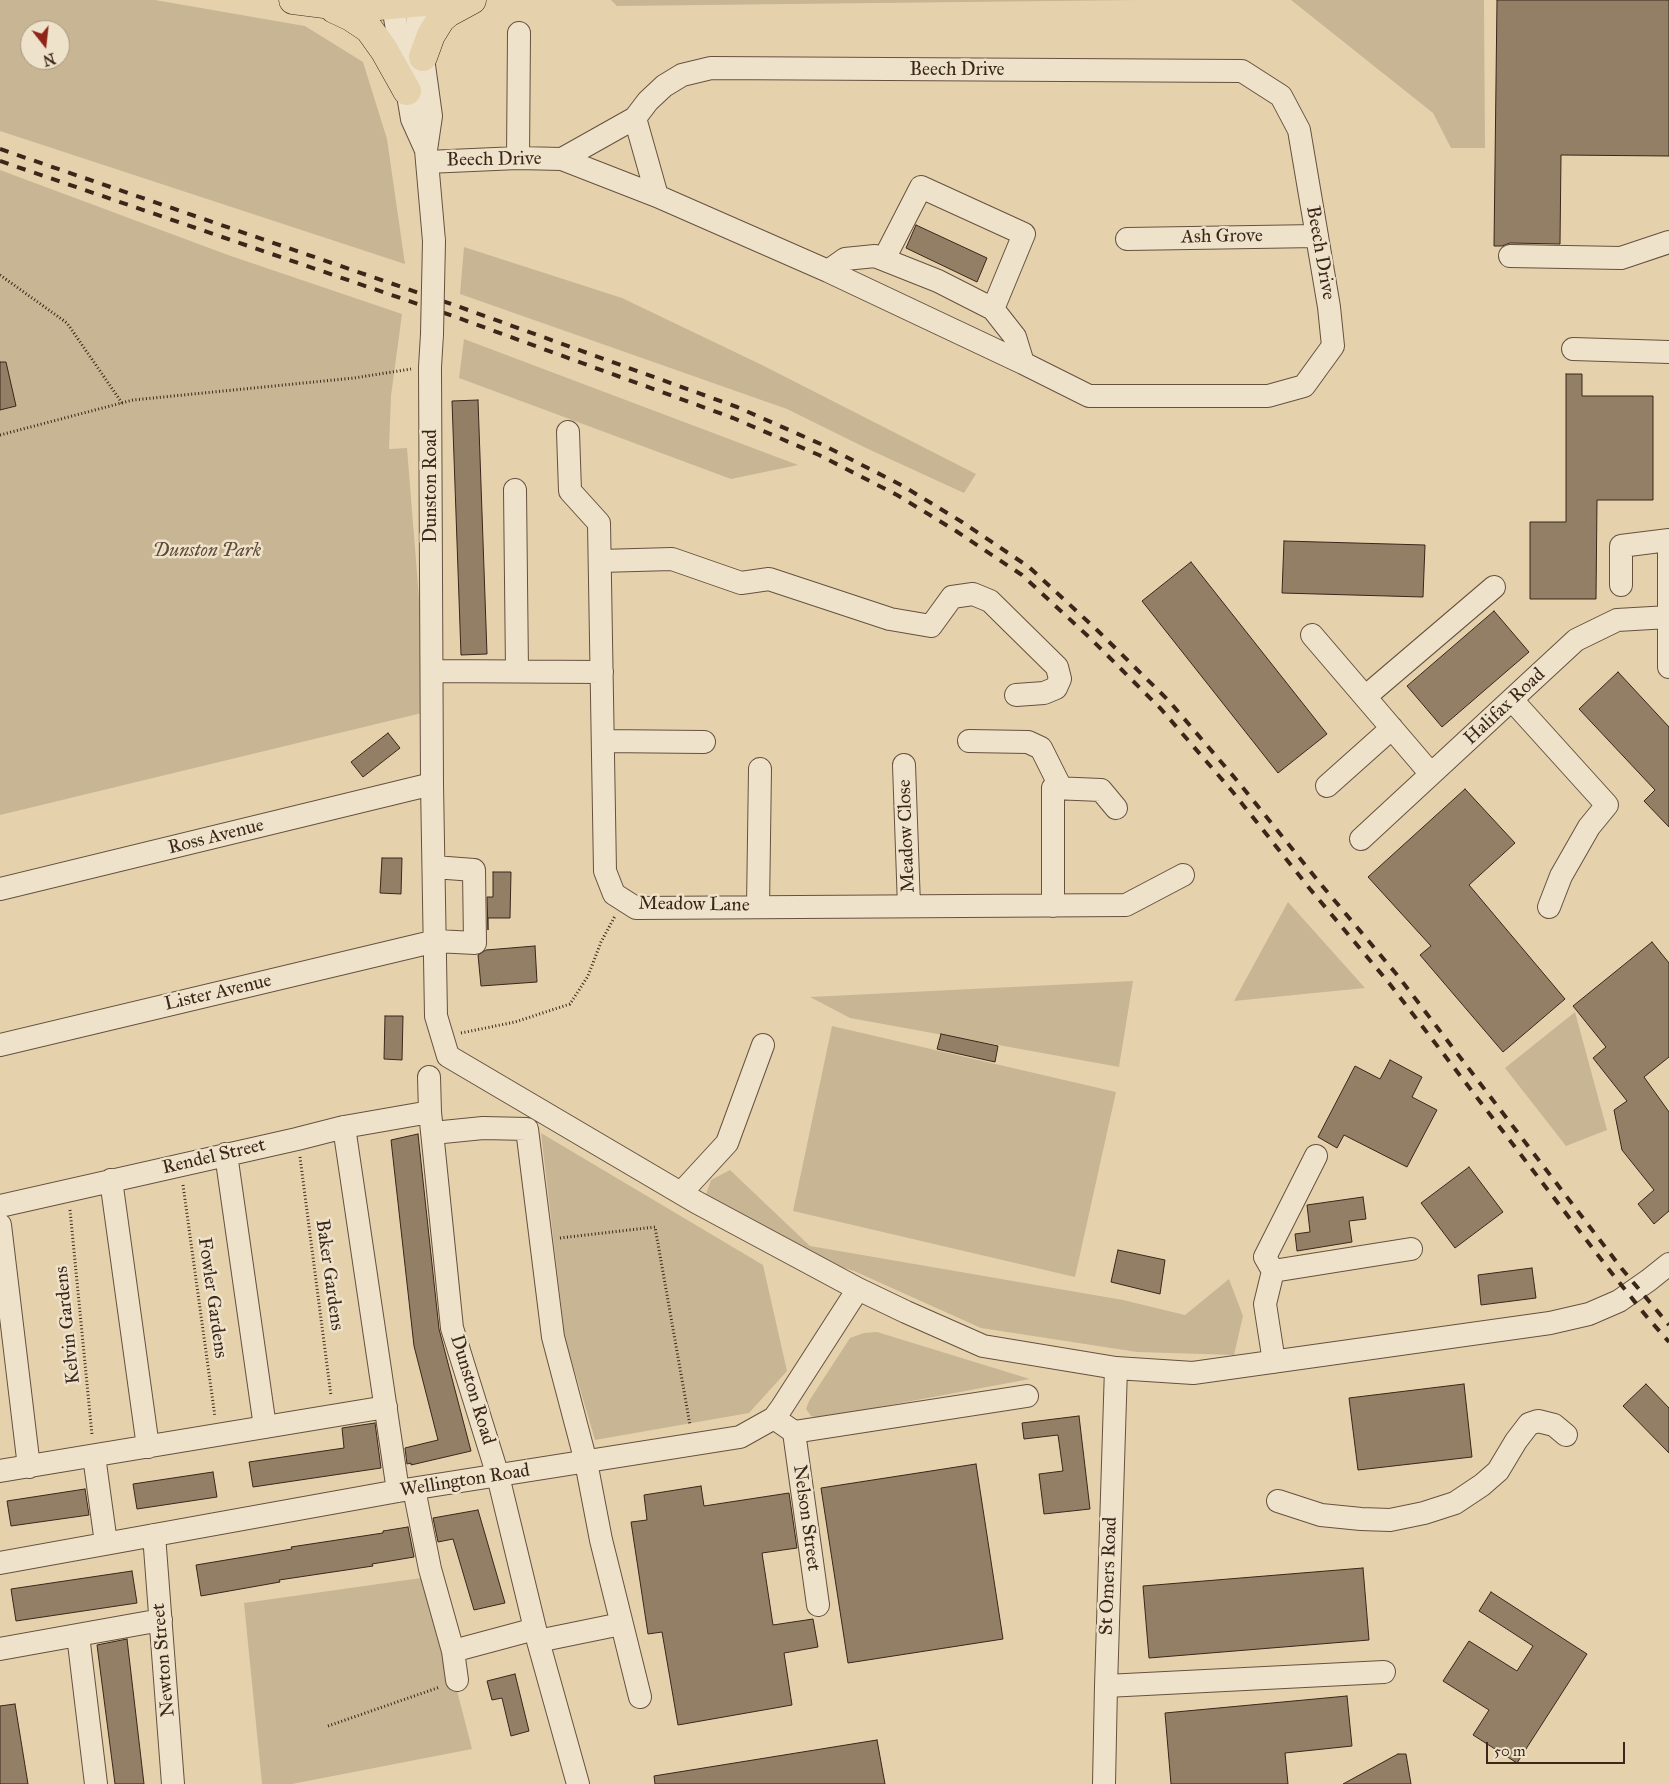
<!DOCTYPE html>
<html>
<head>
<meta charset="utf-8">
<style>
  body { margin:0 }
  #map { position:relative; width:1669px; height:1784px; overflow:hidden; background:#e5d2ad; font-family:"IM FELL Great Primer",serif }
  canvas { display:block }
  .north { position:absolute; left:20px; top:20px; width:50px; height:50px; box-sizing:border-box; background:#eee2ca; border:1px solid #a69784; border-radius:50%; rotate:164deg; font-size:14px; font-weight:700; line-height:20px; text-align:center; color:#3b261a }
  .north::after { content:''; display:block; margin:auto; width:18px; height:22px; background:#8f2418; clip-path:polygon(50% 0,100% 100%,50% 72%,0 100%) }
  .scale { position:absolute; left:1486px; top:1742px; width:139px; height:22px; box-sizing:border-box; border:2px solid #3b261a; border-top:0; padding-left:6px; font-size:15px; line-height:18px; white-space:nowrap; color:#3b261a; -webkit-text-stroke:4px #eee2ca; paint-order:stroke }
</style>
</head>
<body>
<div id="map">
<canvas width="1669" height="1784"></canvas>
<div class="north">N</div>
<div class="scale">50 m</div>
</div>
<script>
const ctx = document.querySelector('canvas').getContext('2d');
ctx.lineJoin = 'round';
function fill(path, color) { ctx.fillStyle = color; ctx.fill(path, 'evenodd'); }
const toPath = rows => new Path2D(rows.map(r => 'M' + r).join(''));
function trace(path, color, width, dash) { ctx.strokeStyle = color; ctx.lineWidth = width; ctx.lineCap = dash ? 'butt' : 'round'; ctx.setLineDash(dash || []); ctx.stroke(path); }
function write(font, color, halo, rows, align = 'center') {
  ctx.font = font + ' "IM FELL Great Primer",serif'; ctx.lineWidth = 5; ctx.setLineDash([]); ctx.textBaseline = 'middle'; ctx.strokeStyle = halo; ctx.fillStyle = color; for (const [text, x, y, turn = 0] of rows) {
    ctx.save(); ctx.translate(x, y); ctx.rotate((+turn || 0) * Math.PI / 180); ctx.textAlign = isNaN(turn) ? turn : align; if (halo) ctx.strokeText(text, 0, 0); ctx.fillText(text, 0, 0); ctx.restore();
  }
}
fill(toPath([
  [0,0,155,0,305,26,363,62,387,139,405,264,0,131],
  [30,30,60,30,60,60,30,60],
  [611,0,1139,0,617,6],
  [1291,0,1484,0,1485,148,1451,148,1433,113],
  [0,170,228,255,402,314,391,396,389,449,407,448,424,660,426,712,0,815],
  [464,247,622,298,762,365,976,474,964,493,866,448,787,409,460,294],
  [464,339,798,465,731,479,459,378],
  [1288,902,1365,988,1234,1001],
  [1133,981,1119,1067,850,1018,810,997],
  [1575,1012,1607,1130,1566,1146,1505,1068],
  [832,1026,1116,1092,1075,1277,793,1211],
  [541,1133,763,1265,787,1371,749,1413,595,1440,565,1338],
  [730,1170,810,1246,1123,1300,1185,1315,1229,1279,1243,1316,1234,1355,1137,1352,981,1328,854,1271,805,1255,704,1200,711,1180],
  [877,1332,1030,1379,820,1418,811,1416,806,1409,809,1401,850,1338,864,1333],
  [428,1577,472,1749,292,1784,262,1784,244,1603]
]), '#c8b594');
const building = toPath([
  [1497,0,1669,0,1669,156,1561,155,1560,244,1510,243,1502,246,1494,246,1497,0],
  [916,225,987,258,977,282,906,248,916,225],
  [0,362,6,362,16,406,0,410,0,362],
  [1566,374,1582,374,1582,396,1653,396,1653,500,1597,500,1596,599,1530,599,1530,522,1566,522,1566,374],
  [478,400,487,654,461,655,452,401,478,400],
  [1284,541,1425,545,1423,597,1282,593,1284,541],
  [1191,562,1327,734,1278,773,1142,601,1191,562],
  [1494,611,1529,652,1442,727,1407,686,1494,611],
  [1618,672,1669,727,1669,827,1644,801,1655,790,1579,709,1618,672],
  [388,733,400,748,363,777,351,762,388,733],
  [1465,789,1515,843,1469,885,1565,999,1503,1052,1420,955,1431,946,1368,877,1465,789],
  [382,858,402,858,401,894,380,893,382,858],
  [493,872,511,872,510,918,488,918,488,930,487,897,493,897,493,872],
  [1652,942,1669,963,1669,1057,1644,1077,1669,1112,1669,1211,1654,1224,1638,1204,1654,1190,1622,1150,1614,1110,1627,1101,1593,1058,1606,1047,1573,1006,1652,942],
  [535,946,537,982,481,986,478,955,486,950,535,946],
  [385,1016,403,1016,402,1060,384,1059,385,1016],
  [941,1034,998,1046,995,1062,937,1049,941,1034],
  [1390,1060,1422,1077,1412,1097,1437,1110,1407,1167,1344,1135,1337,1148,1318,1137,1355,1066,1380,1079,1390,1060],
  [418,1134,439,1329,471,1451,411,1465,411,1463,407,1464,405,1448,438,1440,414,1346,391,1140,418,1134],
  [1469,1167,1503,1212,1455,1248,1421,1203,1469,1167],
  [1363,1197,1366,1219,1349,1221,1352,1242,1297,1251,1295,1234,1310,1232,1307,1205,1363,1197],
  [1118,1250,1165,1260,1160,1294,1111,1282,1118,1250],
  [1532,1268,1536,1298,1481,1305,1478,1275,1532,1268],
  [1464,1384,1472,1457,1358,1470,1349,1398,1464,1384],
  [1646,1384,1669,1408,1669,1453,1623,1406,1646,1384],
  [1079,1416,1090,1509,1044,1514,1039,1474,1063,1471,1058,1435,1024,1439,1022,1423,1079,1416],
  [375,1423,381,1468,253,1487,249,1462,344,1448,342,1428,375,1423],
  [976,1464,1003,1639,848,1663,821,1488,976,1464],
  [213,1472,217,1497,137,1509,133,1484,213,1472],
  [701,1486,704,1506,789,1493,797,1548,762,1553,773,1625,813,1619,818,1647,784,1653,792,1705,678,1725,662,1632,648,1634,631,1522,647,1520,644,1495,701,1486],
  [85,1489,89,1515,11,1526,7,1501,85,1489],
  [478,1510,505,1603,474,1610,453,1539,438,1542,433,1518,478,1510],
  [408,1527,414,1557,372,1564,373,1566,279,1580,280,1582,201,1596,196,1565,292,1549,291,1547,383,1533,383,1531,408,1527],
  [1363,1568,1369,1640,1149,1658,1143,1586,1363,1568],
  [132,1571,137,1603,16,1621,11,1589,132,1571],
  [1491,1592,1587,1654,1517,1763,1473,1735,1489,1710,1443,1681,1469,1641,1517,1671,1533,1646,1479,1611,1491,1592],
  [127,1639,144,1784,115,1784,97,1645,127,1639],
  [515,1674,529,1731,511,1736,502,1698,492,1700,487,1681,515,1674],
  [1347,1696,1352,1746,1285,1753,1288,1784,1171,1784,1165,1713,1347,1696],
  [15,1704,28,1784,0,1784,0,1706,15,1704],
  [877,1740,885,1784,655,1784,654,1776,877,1740],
  [1398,1754,1406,1754,1411,1784,1343,1784,1398,1754]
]);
fill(building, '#937f66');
trace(building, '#3b261a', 1);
const minor = toPath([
  [392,0,412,119,426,150],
  [415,0,431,116,426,150,434,241],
  [635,118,657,196],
  [518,158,519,33],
  [427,162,518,158,562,159,657,196,828,271,1023,363,1089,396,1268,396,1304,386,1333,346,1329,307,1299,130,1281,96,1242,71,711,68,682,75,664,86,648,101,635,118,562,159],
  [1127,239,1317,236],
  [1510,256,1621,258,1669,242],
  [884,259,921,187,1024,234,993,309],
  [828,271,845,259,875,256,938,281,993,309,1015,337,1023,363],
  [432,334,430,367,432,784,436,1016,448,1056,696,1202,858,1289,906,1312,983,1346,1116,1368,1193,1373,1550,1323,1589,1314,1619,1301,1649,1280,1669,1264],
  [1573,349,1669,352],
  [568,432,570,491,599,523,605,871,614,894,636,908,1126,905,1183,875],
  [515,490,517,671],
  [1669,554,1669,667],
  [600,561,672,559,741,583,769,579,890,619,931,626,952,597,973,594,990,601,1057,667,1060,679,1056,688,1044,693,1016,695],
  [1621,585,1621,546,1669,540],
  [1312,635,1431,774],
  [432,671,602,672],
  [1365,697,1494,587],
  [1512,700,1607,805,1589,827,1561,876,1549,907],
  [603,741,704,742],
  [969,741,1028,742,1041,748,1061,788],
  [904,765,909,906],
  [1327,786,1392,728],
  [1361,839,1576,640,1617,620,1669,617],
  [0,889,432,784],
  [1053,906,1053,788,1101,790,1116,808],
  [758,907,760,769],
  [0,1045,436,941,475,943,474,870,434,867],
  [429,1077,430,1112,452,1328,498,1476,538,1641,578,1784],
  [344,1127,398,1491],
  [433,1133,483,1128,527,1129,553,1337,586,1462,601,1540,640,1697],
  [226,1154,265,1427],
  [111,1180,148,1447],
  [681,1193,727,1143,763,1045],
  [0,1206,297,1139,344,1127,430,1112],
  [0,1225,29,1467],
  [1273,1271,1411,1249],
  [1274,1362,1265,1304,1273,1271,1265,1257,1316,1156],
  [774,1418,794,1432,1027,1396],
  [794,1432,818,1605],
  [94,1456,106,1543],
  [0,1471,386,1407],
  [414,1489,430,1569,453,1651,457,1680],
  [1278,1501,1321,1515,1361,1519,1390,1520,1424,1513,1455,1503,1482,1485,1498,1471,1516,1441,1529,1424,1538,1421,1554,1425,1566,1435],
  [154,1535,173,1784],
  [0,1563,398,1491,740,1437,774,1418,782,1407,858,1289],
  [78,1635,96,1784],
  [538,1641,621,1624],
  [0,1649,161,1620],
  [453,1651,535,1629],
  [1106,1686,1384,1672],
  [1104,1784,1106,1686,1116,1368]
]);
const highway = toPath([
  [293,0,356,8,446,0],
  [334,9,351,17,369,29,384,50,407,91],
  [423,57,431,35,441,19,448,13,472,0]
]);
trace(minor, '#66513f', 24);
trace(highway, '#3b261a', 29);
trace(toPath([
  [0,275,67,323,122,403],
  [0,435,133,400,354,378,411,369],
  [461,1033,515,1022,570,1004,588,976,601,942,615,916],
  [300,1157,331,1396],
  [183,1185,215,1417],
  [70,1210,92,1435],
  [560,1238,655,1227,690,1425],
  [328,1726,440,1687]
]), '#3b261a', 3, [1, 2.5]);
trace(minor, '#eee2ca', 22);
trace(highway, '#e5d2ad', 28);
trace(toPath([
  [0,149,457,306,737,407,823,445,903,486,962,522,1029,567,1097,630,1169,701,1240,784,1319,882,1398,976,1622,1269,1669,1325],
  [0,161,453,316,733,418,819,455,897,495,956,531,1022,575,1090,638,1161,709,1232,791,1310,889,1389,983,1614,1276,1647,1317,1669,1342]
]), '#3b261a', 4, [9, 9]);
const minorBridge = toPath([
  [432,334,434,241]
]);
trace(minorBridge, '#66513f', 24, []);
trace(minorBridge, '#eee2ca', 22);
write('19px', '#3b261a', '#eee2ca', [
  ["Beech Drive",957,70],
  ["Beech Drive",494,160,-1],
  ["Ash Grove",1222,237,-1],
  ["Beech Drive",1320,253,80],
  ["Dunston Road",431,486,-90],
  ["Halifax Road",1505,707,-43],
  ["Meadow Close",907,836,-92],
  ["Ross Avenue",216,837,-14],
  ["Meadow Lane",694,905,1],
  ["Lister Avenue",218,993,-13],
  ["Rendel Street",214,1157,-13],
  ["Baker Gardens",329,1275,82],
  ["Fowler Gardens",212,1298,82],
  ["Kelvin Gardens",68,1325,-96],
  ["Dunston Road",472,1390,73],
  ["Wellington Road",465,1481,-9],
  ["Nelson Street",806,1518,82],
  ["St Omers Road",1109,1576,-88],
  ["Newton Street",164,1660,-95]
]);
write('italic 19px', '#5e4a38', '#eee2ca', [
  ["Dunston Park",207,551]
]);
</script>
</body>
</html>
